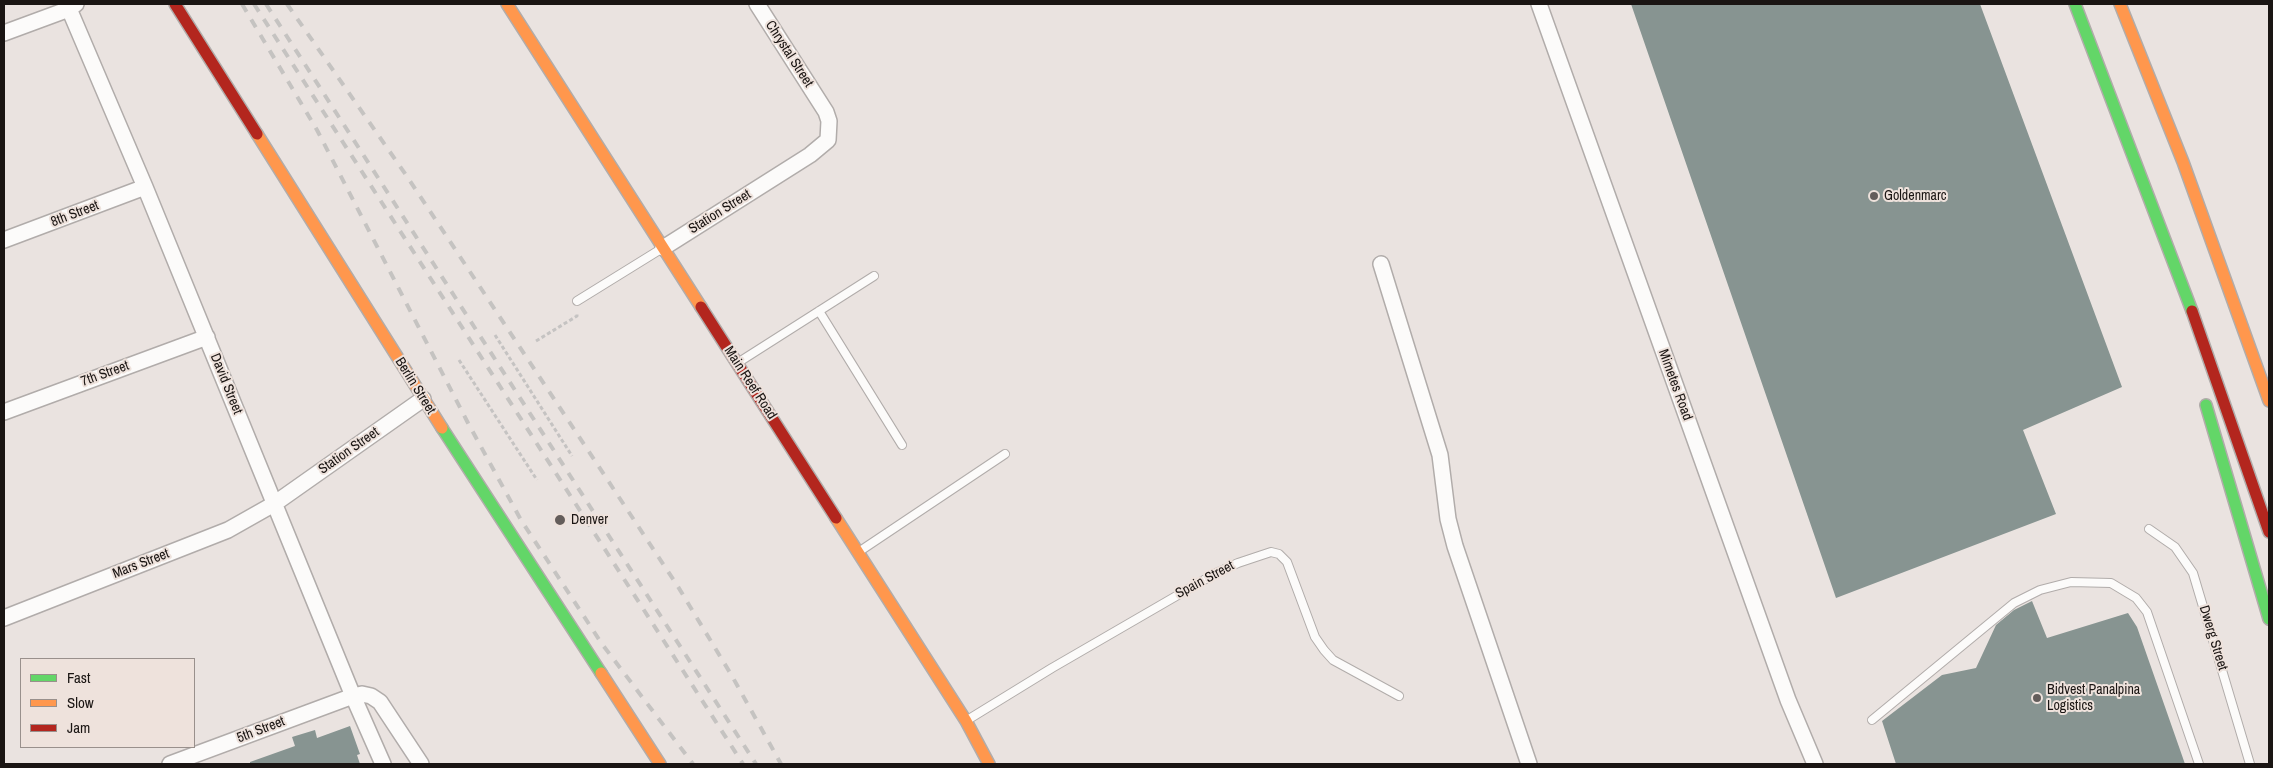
<!DOCTYPE html>
<html>
<head>
<meta charset="utf-8">
<style>
  body { margin:0 }
  #map { position:relative; width:2273px; height:768px; overflow:hidden; background:#eae3e0; font-family:"Archivo Narrow",sans-serif }
  canvas { display:block }
  .frame { position:absolute; inset:0; border:5px solid #1a1513; pointer-events:none }
  .legend { position:absolute; left:20px; top:658px; width:175px; height:90px; box-sizing:border-box; background:#eee2dc; border:1px solid #99908c; margin:0; padding:6px 9px; list-style:none; font-size:15px; color:#1a1513 }
  .legend li { display:flex; align-items:center; gap:10px; height:25px }
  .legend b { width:25px; border:1px solid #99908c }
</style>
</head>
<body>
<div id="map">
<canvas width="2273" height="768"></canvas>
<div class="frame"></div>
<ul class="legend">
<li><b style="height:6px;background:#63d668"></b>Fast</li>
<li><b style="height:6px;background:#ff974d"></b>Slow</li>
<li><b style="height:6px;background:#b3261e"></b>Jam</li>
</ul>
</div>
<script>
const ctx = document.querySelector('canvas').getContext('2d');
ctx.lineJoin = 'round';
function fill(path, color) { ctx.fillStyle = color; ctx.fill(path, 'evenodd'); }
const toPath = rows => new Path2D(rows.map(r => 'M' + r).join(''));
function trace(path, color, width, dash) { ctx.strokeStyle = color; ctx.lineWidth = width; ctx.lineCap = dash ? 'butt' : 'round'; ctx.setLineDash(dash || []); ctx.stroke(path); }
function write(font, color, halo, rows, align = 'center') {
  ctx.font = font + ' "Archivo Narrow",sans-serif'; ctx.lineWidth = 4; ctx.setLineDash([]); ctx.textBaseline = 'middle'; ctx.strokeStyle = halo; ctx.fillStyle = color; for (const [text, x, y, turn = 0] of rows) {
    ctx.save(); ctx.translate(x, y); ctx.rotate((+turn || 0) * Math.PI / 180); ctx.textAlign = isNaN(turn) ? turn : align; if (halo) ctx.strokeText(text, 0, 0); ctx.fillText(text, 0, 0); ctx.restore();
  }
}
fill(toPath([
  [1631,4,1980,4,2122,387,2023,430,2056,514,1836,598],
  [2032,601,2047,638,2128,613,2137,627,2185,764,1896,764,1882,721,1942,675,1976,668,1996,625,2014,610],
  [350,726,360,754,357,755,360,764,250,764,250,762,295,746,292,737,315,730,317,738]
]), '#879491');
const lane = toPath([
  [577,301,661,249],
  [819,311,902,445],
  [739,362,874,276],
  [2149,529,2175,547,2193,573,2250,764],
  [860,551,1005,454],
  [969,719,1052,668,1216,573,1238,563,1271,552,1279,554,1287,562,1315,637,1324,650,1333,660,1399,696],
  [1872,720,2014,603,2040,590,2071,582,2111,583,2136,598,2147,612,2199,764]
]);
const street = toPath([
  [67,4,145,187,353,696,383,764],
  [1539,4,1788,700,1815,764],
  [4,33,69,9,76,4],
  [4,240,145,187],
  [663,248,810,155,828,140,829,121,826,112,757,4],
  [1381,264,1440,455,1448,519,1455,546,1529,764],
  [4,412,207,337],
  [4,618,228,530,274,504,423,399],
  [170,764,353,696,362,694,371,696,380,702,421,764]
]);
const fast = toPath([
  [2075,4,2192,311],
  [2206,405,2269,619],
  [442,428,601,673]
]);
const slow = toPath([
  [507,4,701,307],
  [2120,4,2183,162,2269,401],
  [257,134,442,428],
  [836,518,966,721,989,764],
  [601,673,660,764]
]);
const jam = toPath([
  [175,4,257,134],
  [701,307,836,518],
  [2192,311,2269,532]
]);
trace(lane, '#b1acaa', 10);
trace(street, '#b1acaa', 18);
trace(fast, '#b1acaa', 14);
trace(slow, '#b1acaa', 14);
trace(jam, '#b1acaa', 14);
trace(toPath([
  [495,335,572,456],
  [536,341,577,316,577,312],
  [459,360,537,480]
]), '#c5c3c2', 3, [4, 2.5]);
trace(lane, '#fcfbfa', 8);
trace(street, '#fcfbfa', 15);
trace(fast, '#63d668', 11);
trace(slow, '#ff974d', 11);
trace(jam, '#b3261e', 11);
trace(toPath([
  [242,4,317,130,468,423,521,520,602,644,693,764],
  [254,4,743,764],
  [266,4,756,764],
  [287,4,406,175,677,585,732,676,781,764]
]), '#c5c3c1', 4, [9, 9]);
for (const [x, y, r, color] of [
  [1874,196,5,"#635d5b"],
  [560,520,6,"#635d5b"],
  [2037,698,5,"#635d5b"]
]) { const dot = new Path2D(); dot.arc(x, y, r, 0, 2 * Math.PI); ctx.fillStyle = color; ctx.fill(dot); trace(dot, '#eee2dc', 2); }
write('14px', '#1a1513', '#eee2dc', [
  ["Chrystal Street",789,54,57],
  ["Station Street",720,212,-32],
  ["8th Street",75,214,-21],
  ["7th Street",105,374,-20],
  ["Main Reef Road",750,383,57],
  ["David Street",226,384,68],
  ["Mimetes Road",1675,385,70],
  ["Berlin Street",415,386,58],
  ["Station Street",349,451,-35],
  ["Mars Street",141,564,-21],
  ["Spain Street",1205,580,-28],
  ["Dwerg Street",2213,638,73],
  ["5th Street",261,730,-21]
]);
write('14px', '#1a1513', '#eee2dc', [
  ["Goldenmarc",1884,196],
  ["Denver",571,520],
  ["Bidvest Panalpina",2047,690],
  ["Logistics",2047,706]
], 'left');
</script>
</body>
</html>
